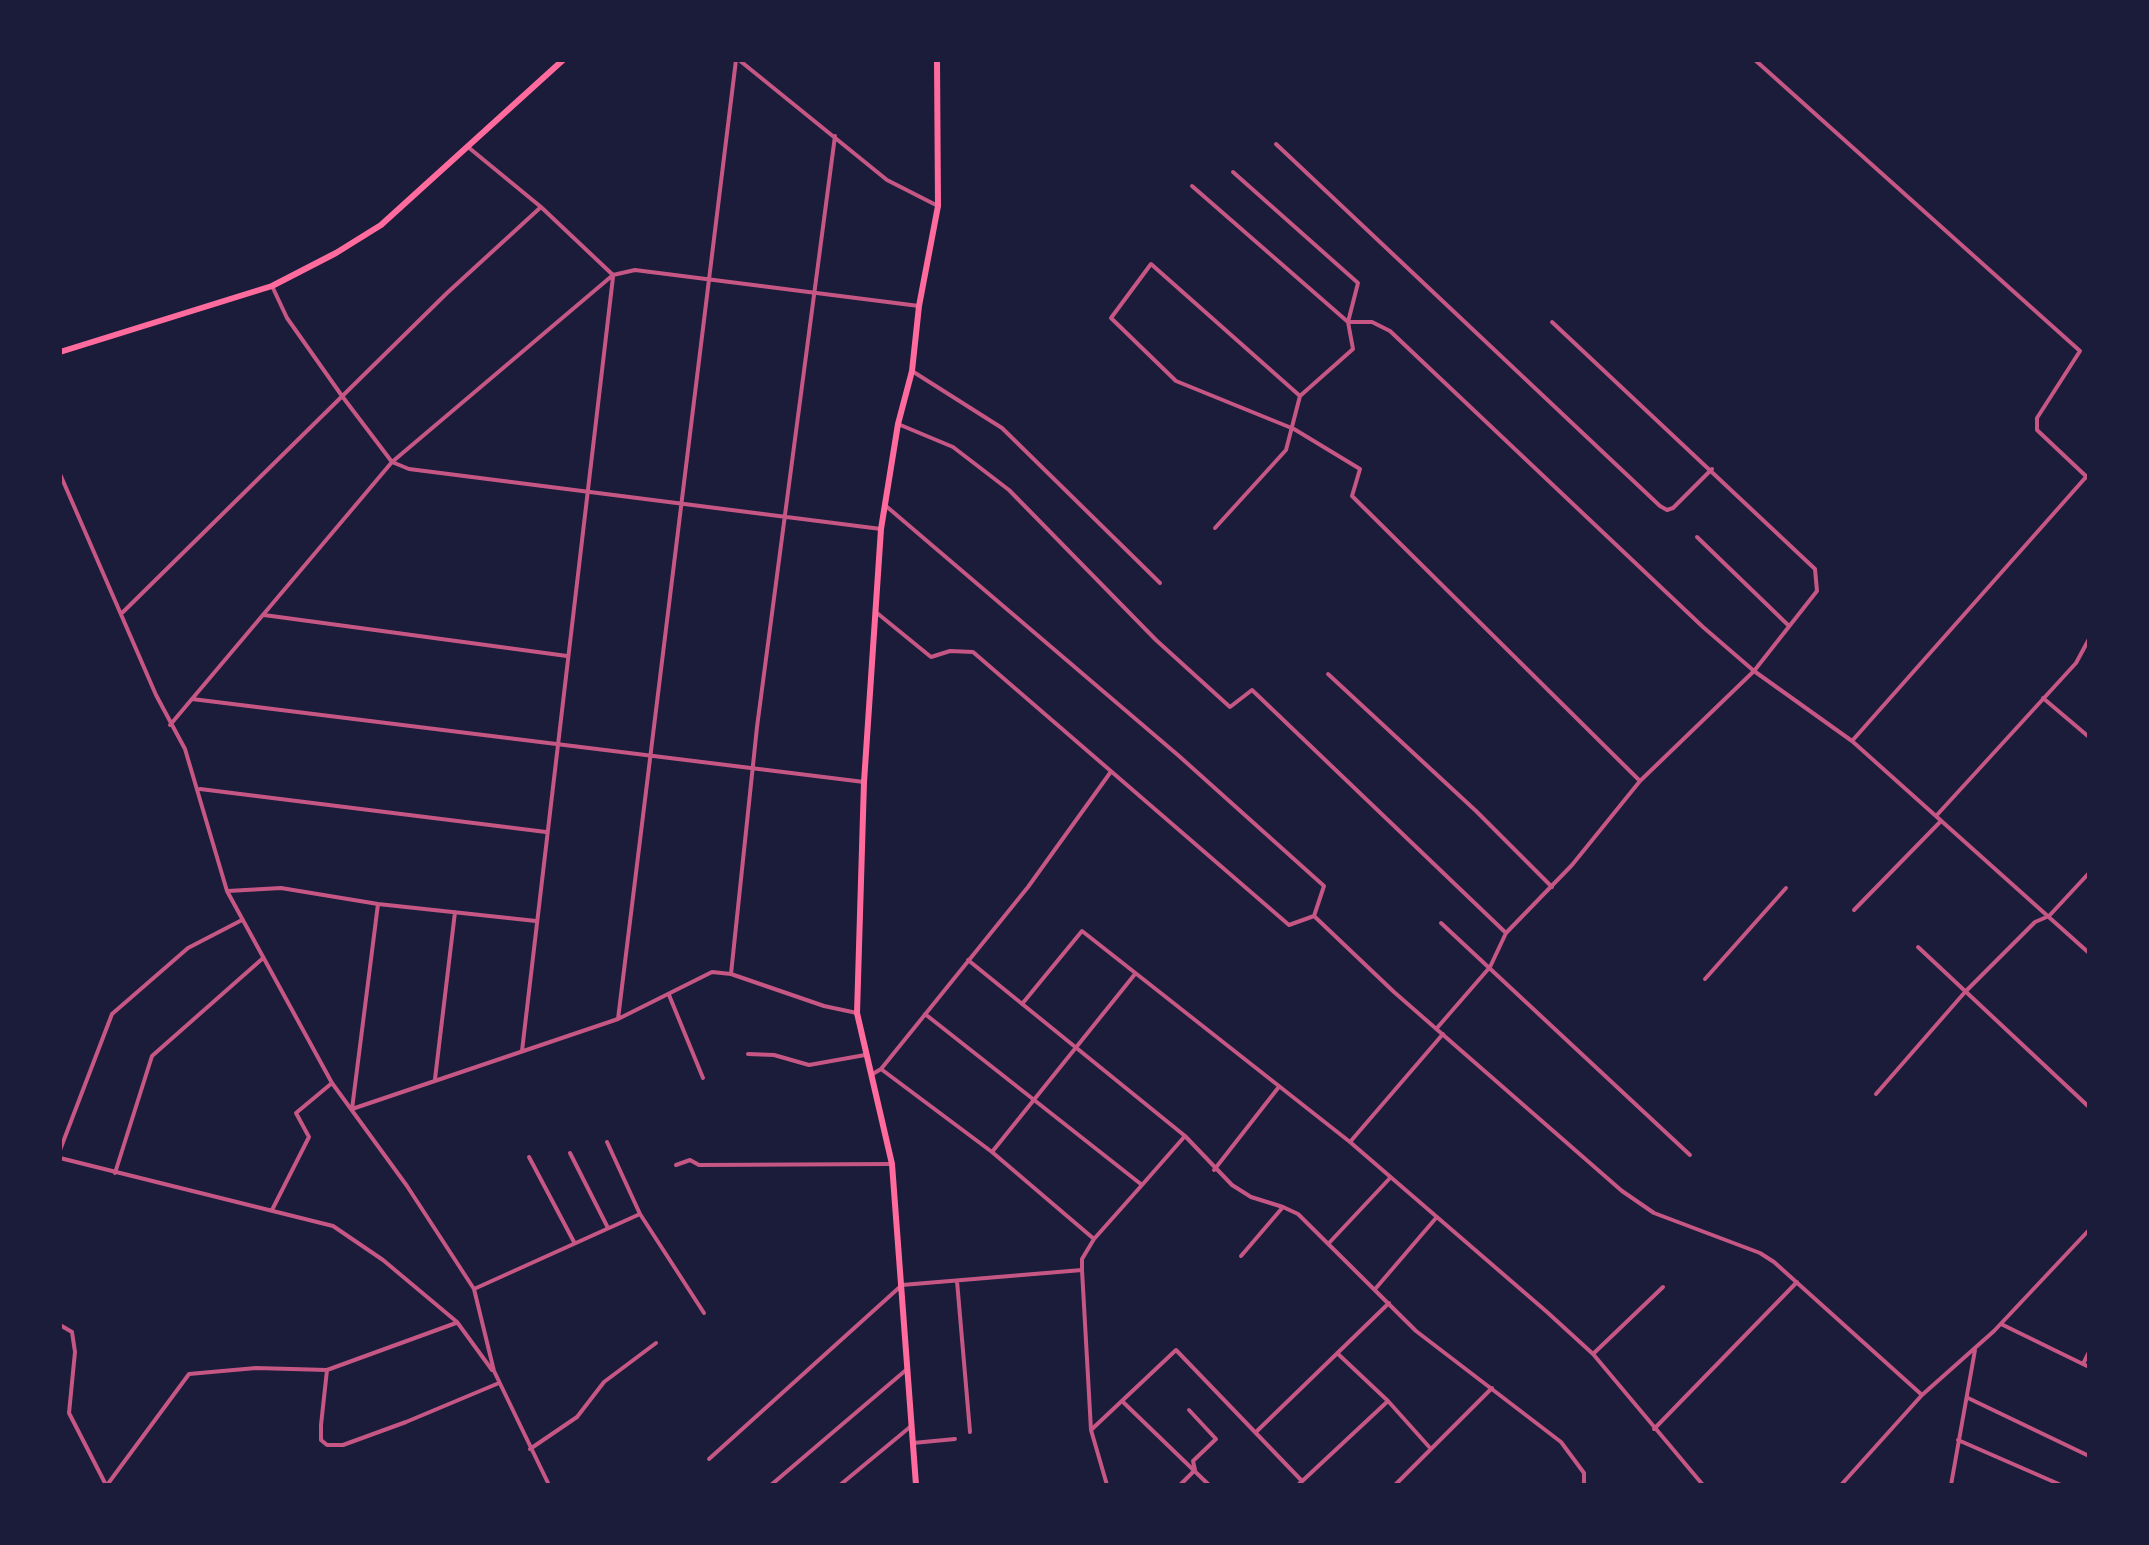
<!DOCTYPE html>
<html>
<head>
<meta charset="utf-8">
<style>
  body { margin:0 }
  #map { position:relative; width:2149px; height:1545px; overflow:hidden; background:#1b1b3a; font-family:Roboto,sans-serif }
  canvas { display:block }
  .frame { position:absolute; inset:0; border:62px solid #1b1b3a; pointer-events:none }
</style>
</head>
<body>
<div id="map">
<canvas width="2149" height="1545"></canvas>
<div class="frame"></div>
</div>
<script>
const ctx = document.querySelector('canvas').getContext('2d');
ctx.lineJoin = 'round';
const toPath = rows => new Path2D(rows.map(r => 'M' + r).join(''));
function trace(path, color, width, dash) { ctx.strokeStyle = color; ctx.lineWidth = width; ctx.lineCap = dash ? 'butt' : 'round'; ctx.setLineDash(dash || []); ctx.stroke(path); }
trace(toPath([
  [739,60,887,180,938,206],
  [1755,60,2080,351,2037,418,2037,430,2089,479],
  [1276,144,1660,506,1667,510,1673,508,1712,469],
  [468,147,541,207,613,275],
  [1192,186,1348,322,1372,322,1390,331,1703,627,1754,671,1852,741,2089,953],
  [272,286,287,318,342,396,392,462,409,469,881,529],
  [912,371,1002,428,1160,583],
  [1300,396,1151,264,1111,318,1176,381,1294,429,1360,469,1352,496,1640,781],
  [898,424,953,447,1009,490,1156,640,1230,707,1252,690,1506,933],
  [60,474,156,695,185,749,227,891,332,1083,407,1186,474,1289,494,1371,549,1485],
  [886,506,1179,756,1324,886,1314,916,1394,992,1622,1191,1654,1213,1760,1253,1774,1262,1922,1395],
  [1215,528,1286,450,1300,396,1353,349,1348,322,1358,283,1233,172],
  [1697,537,1788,625],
  [123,612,447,293,541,207],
  [877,613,931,657,950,651,973,652,1289,925,1314,916],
  [264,615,567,656],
  [1328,674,1476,811,1552,887],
  [2043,698,2089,737],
  [192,699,864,782],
  [170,725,392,462,613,275,635,270,919,306],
  [1852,741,2086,477],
  [200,789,546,832],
  [1936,816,2076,663,2089,639],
  [228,891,281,888,378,904,536,921],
  [378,904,352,1109,618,1019,712,972,731,974,824,1006,857,1013],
  [1854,910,1941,821],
  [1441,923,1690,1155],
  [1918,947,2089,1107],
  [968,960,1185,1136,1232,1185,1251,1197,1283,1207],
  [731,974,757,727,835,136],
  [1705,979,1786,888],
  [669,995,703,1078],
  [1022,1004,1082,931,1350,1142,1547,1312,1593,1354,1703,1485],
  [618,1019,736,60],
  [1437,1028,1490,967,1506,933,1572,865,1640,781,1754,671,1817,591,1815,569,1552,322],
  [522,1051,613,277],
  [748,1054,774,1055,809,1065,865,1055],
  [881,1069,992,1152,1094,1239,1142,1185,925,1014],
  [871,1075,881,1069,1028,887,1110,773],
  [435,1079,455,912],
  [1876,1094,1965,992,2035,922,2049,916,2089,873],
  [607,1142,640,1214],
  [1350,1142,1443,1034],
  [60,1150,112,1014,188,948,242,920],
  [992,1152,1135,974],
  [570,1153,608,1228],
  [529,1157,574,1242],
  [60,1158,333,1226,383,1260,457,1322,492,1370],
  [676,1165,690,1160,699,1165,892,1164],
  [1214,1170,1278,1088],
  [115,1173,152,1056,262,959],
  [1142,1185,1185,1136],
  [272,1210,309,1137,296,1113,332,1083],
  [1094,1239,1082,1259,1082,1270,1091,1430,1107,1485],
  [1329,1243,1390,1178],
  [1241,1256,1283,1207,1298,1214,1416,1331,1561,1442,1584,1473,1584,1485],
  [957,1281,970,1432],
  [1376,1288,1436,1218],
  [474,1289,640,1214,704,1313],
  [2001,1324,2089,1367],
  [60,1325,72,1332,75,1352,69,1413,106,1485],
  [1337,1353,1388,1401],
  [1593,1354,1663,1287],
  [2083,1364,2089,1352],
  [327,1370,321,1425,321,1440,327,1445,343,1445,406,1422,499,1383],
  [1968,1398,2089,1456],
  [1123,1402,1209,1485],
  [1654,1429,1797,1282],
  [1091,1430,1176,1350,1302,1481],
  [1256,1432,1389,1303],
  [1958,1440,2061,1485],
  [913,1443,955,1439],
  [530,1449,577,1417,604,1382,656,1343],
  [709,1459,902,1285,1082,1270],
  [107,1485,189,1374,256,1368,327,1370,456,1323],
  [771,1485,906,1370],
  [840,1485,910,1427],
  [1180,1485,1195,1470,1193,1461,1216,1439,1189,1410],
  [1298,1485,1388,1401,1431,1449],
  [1395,1485,1492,1388],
  [1841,1485,1922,1395,1994,1331,2089,1230],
  [1951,1485,1975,1350]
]), '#c65784', 4);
trace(toPath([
  [60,352,272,286,336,253,381,225,563,60],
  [916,1485,892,1164,857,1013,864,782,881,529,898,424,912,371,919,306,938,206,937,60]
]), '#ff6b9d', 6);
</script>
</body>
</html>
